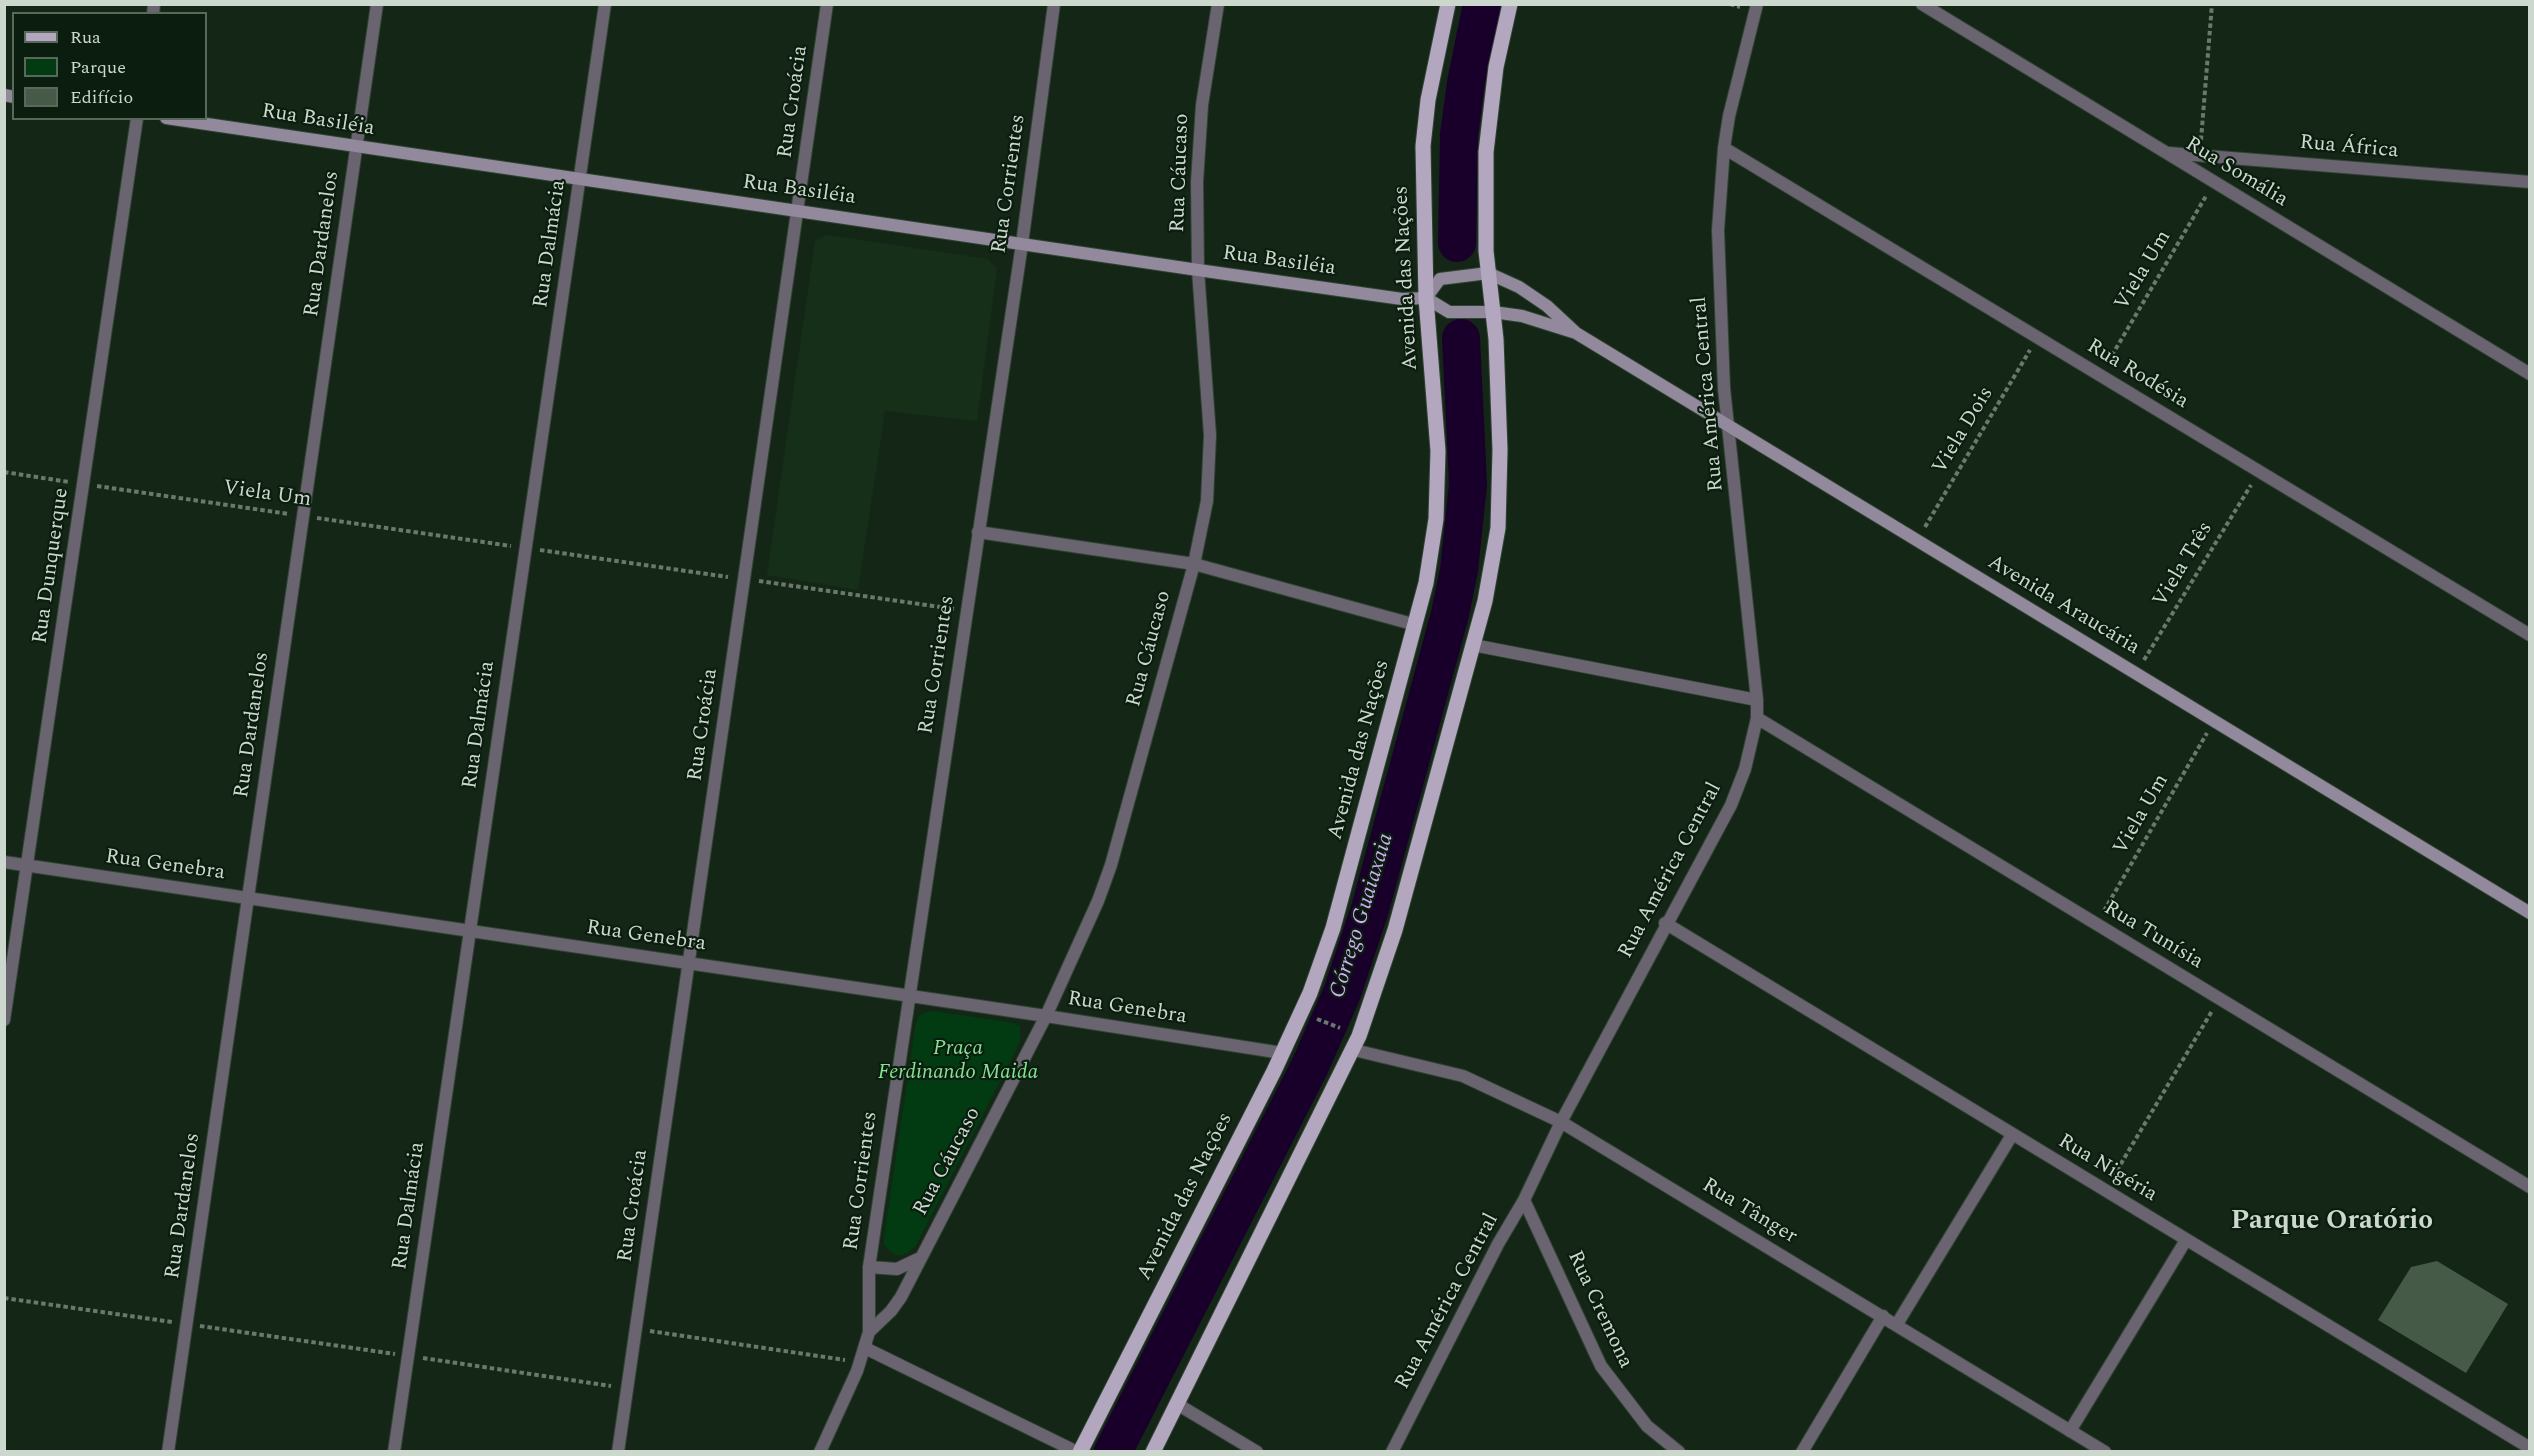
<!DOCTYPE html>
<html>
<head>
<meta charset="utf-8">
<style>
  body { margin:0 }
  #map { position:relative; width:2534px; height:1456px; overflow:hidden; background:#142717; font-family:Spectral,serif }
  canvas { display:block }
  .frame { position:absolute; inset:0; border:6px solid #ccd8cd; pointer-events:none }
  .legend { position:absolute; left:12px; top:12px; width:195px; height:108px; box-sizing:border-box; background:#0b1d0e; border:2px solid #58685a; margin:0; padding:8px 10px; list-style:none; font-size:18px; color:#ccd8cd }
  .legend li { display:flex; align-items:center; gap:12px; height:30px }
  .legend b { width:30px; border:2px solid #58685a }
</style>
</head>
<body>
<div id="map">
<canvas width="2534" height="1456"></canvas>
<div class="frame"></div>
<ul class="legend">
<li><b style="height:8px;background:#b2a7be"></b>Rua</li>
<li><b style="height:16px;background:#023b12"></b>Parque</li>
<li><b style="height:16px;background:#455a47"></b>Edifício</li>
</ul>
</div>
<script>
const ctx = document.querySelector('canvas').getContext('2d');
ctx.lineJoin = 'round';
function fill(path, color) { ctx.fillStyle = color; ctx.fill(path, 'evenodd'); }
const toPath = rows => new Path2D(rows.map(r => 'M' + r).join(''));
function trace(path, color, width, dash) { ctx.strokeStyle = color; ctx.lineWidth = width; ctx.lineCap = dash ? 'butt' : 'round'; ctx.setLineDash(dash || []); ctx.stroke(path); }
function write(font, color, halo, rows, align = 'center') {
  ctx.font = font + ' Spectral,serif'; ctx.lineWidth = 4.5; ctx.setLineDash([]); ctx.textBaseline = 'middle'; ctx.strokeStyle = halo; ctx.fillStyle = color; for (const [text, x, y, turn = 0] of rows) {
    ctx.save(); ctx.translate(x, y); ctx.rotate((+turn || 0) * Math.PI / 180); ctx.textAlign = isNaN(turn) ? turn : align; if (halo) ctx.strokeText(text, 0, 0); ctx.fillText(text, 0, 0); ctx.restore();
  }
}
fill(toPath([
  [827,235,988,259,997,269,977,421,885,411,858,590,767,575,815,241]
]), '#162f19');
fill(toPath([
  [932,1011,1014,1023,1020,1027,1020,1042,915,1247,903,1255,895,1255,884,1245,884,1238,916,1022,920,1015]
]), '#023b12');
trace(toPath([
  [1457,243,1459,135,1466,83,1482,4],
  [1113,1452,1310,1066,1342,993,1370,909,1450,614,1459,570,1468,484,1461,338]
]), '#18002b', 38);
fill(toPath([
  [2437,1261,2508,1304,2466,1373,2378,1320,2411,1267]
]), '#455a47');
const lane = toPath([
  [978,532,1194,564,1416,625],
  [1473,645,1757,700],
  [1897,1324,2012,1135],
  [2070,1431,2186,1240],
  [1802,1452,1883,1316]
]);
const street = toPath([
  [1922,4,2530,374],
  [153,14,154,4],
  [1724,148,2530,635],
  [2169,153,2530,182],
  [1757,718,2530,1187],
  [4,862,1046,1016,1282,1053],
  [1665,923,2530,1448],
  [4,1020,137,118],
  [1354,1050,1463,1076,1561,1122,2105,1452],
  [1524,1200,1601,1366,1647,1426,1679,1452],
  [869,1267,897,1269,918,1259],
  [869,1332,869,1267,1022,244,1054,4],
  [865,1348,1077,1452],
  [1177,1404,1257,1452],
  [168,1452,377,4],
  [394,1452,605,4],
  [618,1452,827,4],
  [820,1452,857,1371,869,1332,891,1311,901,1297,1046,1016,1098,901,1111,865,1194,564,1207,501,1210,435,1198,270,1197,182,1202,105,1218,4],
  [1392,1452,1498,1244,1524,1200,1561,1122,1731,805,1745,769,1757,718,1757,700,1724,388,1718,230,1724,148,1729,116,1757,4]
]);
const secondary = toPath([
  [4,95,14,97],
  [166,118,1198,270,1402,299,1426,298],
  [1426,298,1449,312,1493,312,1522,316,1576,333,2530,913],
  [1426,298,1440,279,1488,273,1519,287,1547,306,1575,332]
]);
const primary = toPath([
  [1080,1452,1274,1071,1310,993,1333,928,1426,583,1436,519,1438,451,1426,298,1423,146,1428,100,1448,4],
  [1153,1452,1359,1036,1395,930,1485,601,1498,528,1500,450,1496,339,1486,251,1486,152,1496,67,1510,4]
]);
trace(lane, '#314334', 14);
trace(street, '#314334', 14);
trace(secondary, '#314334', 14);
trace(primary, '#314334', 17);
trace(toPath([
  [1730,4,1740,7],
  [2201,140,2212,4],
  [2108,362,2206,196],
  [4,472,69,482],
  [97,486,289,514],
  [317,518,511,546],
  [1925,527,2030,350],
  [540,550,728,577],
  [759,581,954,609],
  [2144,660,2251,485],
  [2104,911,2207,733],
  [1317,1019,1340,1028],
  [2113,1177,2212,1011],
  [4,1298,172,1322],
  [200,1326,395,1354],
  [650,1331,845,1360],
  [423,1358,611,1386]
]), '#69796b', 4, [4.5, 3]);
trace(lane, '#69646f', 12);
trace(street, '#69646f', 12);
trace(secondary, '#928a9c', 12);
trace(primary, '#b2a7be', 15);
write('21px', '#ccd8cd', '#0b1d0e', [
  ["Rua Croácia",794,102,-82],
  ["Rua Basiléia",318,121,9],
  ["Rua África",2349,148,5],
  ["Rua Cáucaso",1181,173,-88],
  ["Rua Somália",2236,173,31],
  ["Rua Corrientes",1010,184,-82],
  ["Rua Basiléia",799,191,8],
  ["Rua Dardanelos",323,244,-82],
  ["Rua Dalmácia",551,244,-82],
  ["Rua Basiléia",1279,262,8],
  ["Viela Um",2144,271,-59],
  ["Avenida das Nações",1407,278,-93],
  ["Rua Rodésia",2137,375,31],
  ["Rua América Central",1709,394,-95],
  ["Viela Dois",1964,431,-59],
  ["Viela Um",267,495,8],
  ["Viela Três",2184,565,-59],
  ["Rua Dunquerque",52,566,-82],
  ["Avenida Araucária",2063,606,31],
  ["Rua Cáucaso",1150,649,-75],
  ["Rua Corrientes",938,665,-81],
  ["Rua Dardanelos",253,725,-82],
  ["Rua Dalmácia",480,725,-82],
  ["Rua Croácia",704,725,-82],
  ["Avenida das Nações",1360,750,-75],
  ["Viela Um",2142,815,-60],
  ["Rua Genebra",165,866,8],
  ["Rua América Central",1671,871,-62],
  ["Rua Tunísia",2153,936,31],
  ["Rua Genebra",646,937,8],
  ["Rua Genebra",1127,1009,9],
  ["Rua Cáucaso",948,1162,-62],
  ["Rua Nigéria",2107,1169,31],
  ["Rua Corrientes",862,1181,-82],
  ["Avenida das Nações",1186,1197,-63],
  ["Rua Dardanelos",184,1206,-82],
  ["Rua Dalmácia",410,1206,-82],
  ["Rua Croácia",634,1206,-82],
  ["Rua Tânger",1749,1212,31],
  ["Rua América Central",1448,1302,-62],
  ["Rua Cremona",1599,1310,65]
]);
write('italic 21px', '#86e193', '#0b1d0e', [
  ["Praça",958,1050],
  ["Ferdinando Maida",958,1074]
]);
write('italic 22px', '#d0acf7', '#0b1d0e', [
  ["Córrego Guaiaxaia",1363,916,-73]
]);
write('bold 27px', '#ccd8cd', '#0b1d0e', [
  ["Parque Oratório",2332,1223]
]);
</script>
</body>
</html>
